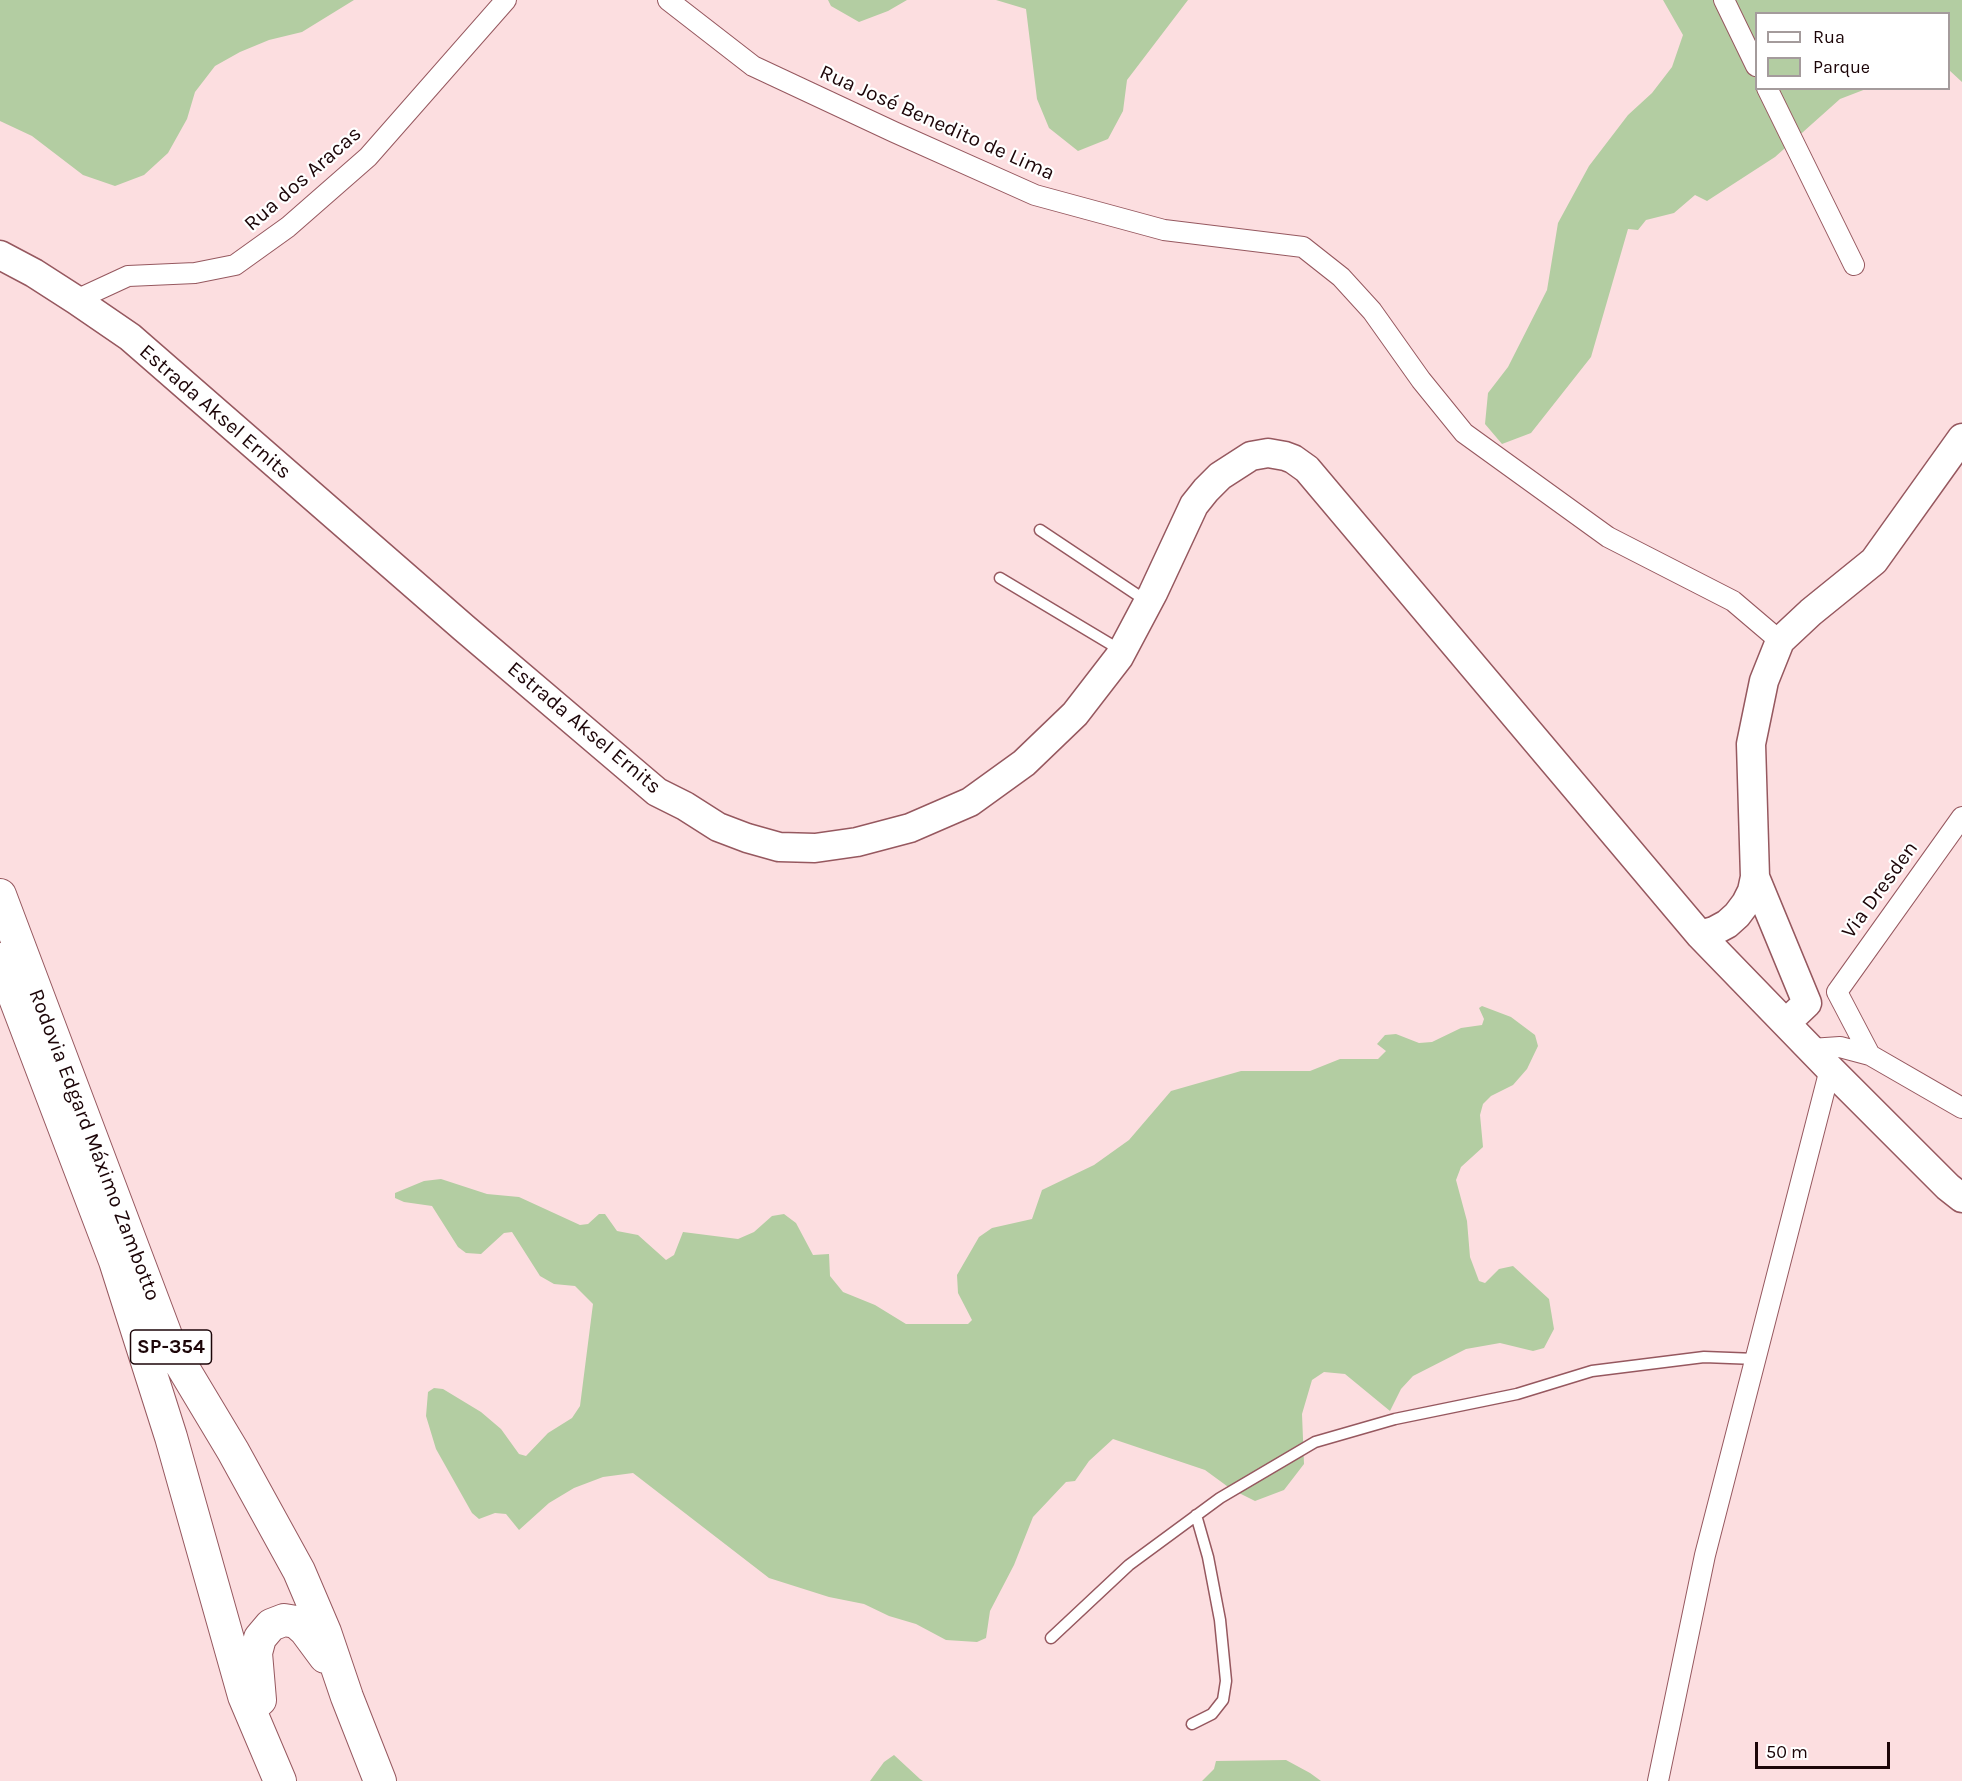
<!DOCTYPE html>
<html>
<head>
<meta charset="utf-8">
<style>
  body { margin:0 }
  #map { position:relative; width:1962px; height:1781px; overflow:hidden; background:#fcdee0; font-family:Karla,sans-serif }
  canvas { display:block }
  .legend { position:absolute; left:1755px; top:12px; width:195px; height:78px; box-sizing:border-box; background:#fff; border:2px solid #a49b9c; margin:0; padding:8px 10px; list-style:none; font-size:18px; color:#1c0508 }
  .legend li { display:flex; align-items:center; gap:12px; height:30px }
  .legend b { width:30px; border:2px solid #a49b9c }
  .scale { position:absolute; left:1755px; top:1742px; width:135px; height:27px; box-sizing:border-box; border:3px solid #1c0508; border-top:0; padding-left:8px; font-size:18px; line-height:21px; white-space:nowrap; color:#1c0508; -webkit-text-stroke:4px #fff; paint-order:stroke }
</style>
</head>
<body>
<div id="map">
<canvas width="1962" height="1781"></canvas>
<ul class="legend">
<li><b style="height:8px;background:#fff"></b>Rua</li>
<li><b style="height:16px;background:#b3cda2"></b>Parque</li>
</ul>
<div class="scale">50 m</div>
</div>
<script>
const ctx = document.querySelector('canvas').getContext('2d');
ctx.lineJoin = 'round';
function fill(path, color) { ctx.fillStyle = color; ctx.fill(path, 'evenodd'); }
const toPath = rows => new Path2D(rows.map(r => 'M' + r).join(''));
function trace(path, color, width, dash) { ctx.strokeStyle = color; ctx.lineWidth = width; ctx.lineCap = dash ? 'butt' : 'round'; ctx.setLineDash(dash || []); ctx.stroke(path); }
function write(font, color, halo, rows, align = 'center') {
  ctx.font = font + ' Karla,sans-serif'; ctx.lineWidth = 4.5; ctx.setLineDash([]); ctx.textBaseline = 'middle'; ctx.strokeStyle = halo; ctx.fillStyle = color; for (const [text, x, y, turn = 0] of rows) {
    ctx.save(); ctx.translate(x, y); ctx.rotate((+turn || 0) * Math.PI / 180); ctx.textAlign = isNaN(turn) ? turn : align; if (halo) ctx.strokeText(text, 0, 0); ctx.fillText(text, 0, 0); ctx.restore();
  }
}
fill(toPath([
  [0,0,354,0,302,32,269,40,240,52,215,66,195,92,187,119,168,153,144,175,115,186,83,175,32,136,0,121],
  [828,0,907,0,888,11,859,22,831,6],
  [996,0,1188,0,1127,80,1123,111,1108,139,1078,151,1049,128,1037,99,1026,9],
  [1663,0,1962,0,1962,82,1949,70,1948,14,1756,14,1756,88,1866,89,1840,99,1775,157,1707,201,1695,195,1674,213,1646,220,1638,230,1628,229,1591,357,1531,433,1502,444,1485,424,1488,393,1508,367,1547,290,1558,223,1589,166,1628,115,1652,93,1672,67,1683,35],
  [1482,1006,1511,1017,1535,1035,1538,1046,1527,1069,1513,1085,1491,1096,1483,1104,1480,1115,1483,1147,1461,1167,1456,1180,1467,1221,1470,1257,1479,1281,1485,1283,1499,1269,1513,1266,1549,1299,1554,1329,1544,1348,1533,1351,1500,1343,1466,1349,1413,1376,1401,1389,1390,1411,1345,1374,1324,1372,1312,1380,1302,1414,1304,1464,1284,1490,1255,1501,1231,1489,1205,1470,1113,1439,1089,1461,1075,1481,1066,1482,1033,1517,1014,1565,990,1611,986,1638,977,1642,946,1640,916,1624,889,1616,864,1604,829,1597,769,1578,633,1473,603,1477,574,1488,549,1503,519,1530,506,1514,495,1513,479,1519,472,1513,436,1449,426,1416,428,1392,434,1388,443,1389,481,1412,501,1429,519,1454,526,1456,548,1433,572,1418,580,1406,593,1304,575,1286,554,1284,540,1276,512,1232,504,1233,481,1254,466,1253,458,1247,432,1206,404,1202,395,1198,395,1193,424,1181,441,1179,487,1194,519,1197,580,1225,588,1224,599,1214,605,1214,617,1231,638,1235,666,1260,674,1255,683,1232,738,1239,754,1232,772,1216,784,1214,796,1223,813,1255,829,1254,830,1276,843,1292,875,1305,906,1324,968,1324,972,1320,958,1293,957,1275,979,1237,992,1228,1032,1219,1042,1190,1094,1165,1129,1140,1171,1091,1241,1071,1310,1071,1340,1059,1378,1059,1386,1051,1377,1044,1385,1035,1396,1034,1419,1043,1432,1042,1461,1028,1482,1025,1484,1019,1479,1008],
  [894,1755,920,1779,923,1781,870,1781,884,1762],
  [1286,1760,1310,1773,1321,1781,1202,1781,1214,1769,1216,1761]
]), '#b3cda2');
const lane = toPath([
  [1040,530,1148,602],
  [1000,578,1122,651],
  [1051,1638,1129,1565,1220,1498,1315,1442,1395,1419,1517,1394,1592,1371,1704,1357,1756,1359],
  [1192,1724,1212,1714,1223,1700,1226,1681,1220,1620,1208,1557,1196,1515]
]);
const street = toPath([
  [668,0,753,66,894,132,1035,195,1164,230,1303,247,1341,277,1372,311,1421,380,1464,433,1608,537,1733,601,1780,641],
  [1724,0,1756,66],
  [1767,88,1854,265],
  [76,300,128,276,195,273,235,265,288,227,368,157,506,0],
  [1837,992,1962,817],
  [1811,1049,1840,1047,1870,1055,1837,992],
  [1870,1055,1962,1108],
  [1658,1781,1705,1555,1830,1069]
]);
const secondary = toPath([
  [0,255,34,273,76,300,130,337,464,628,657,792,685,806,718,827,747,838,779,847,815,848,857,842,910,828,970,802,1024,763,1075,714,1119,657,1153,593,1194,505,1206,490,1220,476,1251,456,1268,453,1285,456,1293,459,1307,469,1700,935,1830,1069,1948,1187,1962,1198],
  [1700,935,1714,931,1727,924,1737,915,1746,903,1752,891,1755,877],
  [1786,1023,1807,1003,1755,877,1751,744,1764,681,1780,641,1811,612,1874,561,1962,438]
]);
const primary = toPath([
  [0,895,170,1346,233,1451,299,1571,325,1632,347,1697,380,1781],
  [0,959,115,1261,171,1437,244,1696,280,1781],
  [260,1700,256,1653,260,1638,271,1625,284,1620,296,1622,305,1630,325,1657]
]);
trace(lane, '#96585f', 13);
trace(street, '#96585f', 22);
trace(secondary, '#96585f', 31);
trace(primary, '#96585f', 34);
trace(lane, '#fff', 10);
trace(street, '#fff', 20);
trace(secondary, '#fff', 28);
trace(primary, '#fff', 32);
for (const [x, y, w] of [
  [171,1347,81]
]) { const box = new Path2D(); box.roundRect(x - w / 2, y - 17, w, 34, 4.5); ctx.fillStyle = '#fff'; ctx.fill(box); trace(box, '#1c0508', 1.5); }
write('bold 20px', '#1c0508', null, [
  ["SP-354",171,1347]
]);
write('21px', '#1c0508', '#fff', [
  ["Rua José Benedito de Lima",937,123,24],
  ["Rua dos Aracas",303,179,-41],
  ["Estrada Aksel Ernits",215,412,41],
  ["Estrada Aksel Ernits",584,728,40],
  ["Via Dresden",1880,890,-54],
  ["Rodovia Edgard Máximo Zambotto",94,1145,69]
]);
</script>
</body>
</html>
